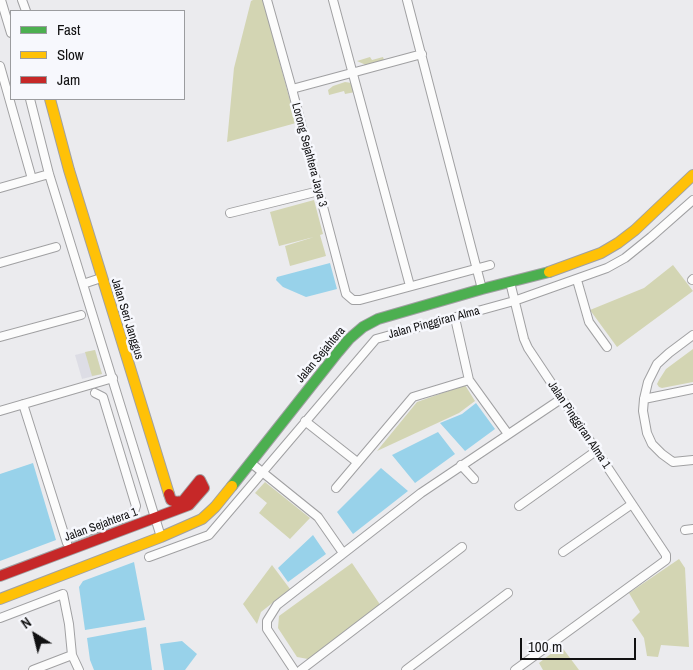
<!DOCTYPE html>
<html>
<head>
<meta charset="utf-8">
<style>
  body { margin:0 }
  #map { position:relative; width:693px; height:670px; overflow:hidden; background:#ebebee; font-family:"Archivo Narrow",sans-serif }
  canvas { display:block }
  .legend { position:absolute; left:10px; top:10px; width:175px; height:90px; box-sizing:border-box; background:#f7f8fd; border:1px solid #9b9c9f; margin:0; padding:6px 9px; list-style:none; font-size:15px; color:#111112 }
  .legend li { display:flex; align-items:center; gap:10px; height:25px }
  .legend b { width:25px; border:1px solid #9b9c9f }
  .north { position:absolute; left:10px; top:610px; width:50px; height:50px; -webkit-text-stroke:4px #f7f8fd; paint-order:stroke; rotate:324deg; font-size:14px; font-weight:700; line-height:20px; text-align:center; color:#111112 }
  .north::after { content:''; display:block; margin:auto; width:18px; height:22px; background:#111112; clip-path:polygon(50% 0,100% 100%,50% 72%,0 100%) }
  .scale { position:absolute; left:520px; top:638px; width:116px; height:22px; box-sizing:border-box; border:2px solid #111112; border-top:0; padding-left:6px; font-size:15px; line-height:18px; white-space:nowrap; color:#111112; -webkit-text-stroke:4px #f7f8fd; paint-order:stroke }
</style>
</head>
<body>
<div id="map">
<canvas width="693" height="670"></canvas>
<ul class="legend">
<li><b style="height:6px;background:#4caf50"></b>Fast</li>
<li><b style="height:6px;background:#ffc107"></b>Slow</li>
<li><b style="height:6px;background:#c62828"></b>Jam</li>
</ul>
<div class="north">N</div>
<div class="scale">100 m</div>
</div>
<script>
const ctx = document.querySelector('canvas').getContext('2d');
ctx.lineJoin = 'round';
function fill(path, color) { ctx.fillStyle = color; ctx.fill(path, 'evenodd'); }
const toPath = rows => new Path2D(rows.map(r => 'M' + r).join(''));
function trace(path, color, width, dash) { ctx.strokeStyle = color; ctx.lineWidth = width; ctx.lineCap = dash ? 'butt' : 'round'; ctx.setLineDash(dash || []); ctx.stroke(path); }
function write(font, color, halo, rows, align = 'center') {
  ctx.font = font + ' "Archivo Narrow",sans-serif'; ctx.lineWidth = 5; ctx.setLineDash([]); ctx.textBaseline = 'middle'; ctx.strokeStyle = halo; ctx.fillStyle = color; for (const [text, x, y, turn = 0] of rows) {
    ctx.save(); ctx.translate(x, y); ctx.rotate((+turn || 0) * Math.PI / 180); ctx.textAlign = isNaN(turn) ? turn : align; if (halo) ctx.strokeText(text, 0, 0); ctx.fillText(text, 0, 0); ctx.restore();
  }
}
fill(toPath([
  [95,350,102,374,82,379,75,355]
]), '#dddde5');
fill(toPath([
  [253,0,263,0,296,123,227,142,234,68,251,1],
  [370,57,372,60,383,57,384,60,366,65,357,61],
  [345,82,352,83,355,92,345,94,344,91,329,95,328,90,333,86],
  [314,200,323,234,320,235,326,256,290,266,285,246,314,237,279,246,270,212],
  [673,265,693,291,617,347,590,310,644,288],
  [693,349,693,382,662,388,659,387,657,384,659,380,666,369],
  [95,350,102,374,92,376,85,352],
  [465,385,475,401,459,413,377,451,417,402],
  [265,482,310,518,290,539,259,513,267,503,255,493],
  [679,559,685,568,689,647,661,645,658,657,647,656,644,638,632,620,640,612,629,593],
  [352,563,381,606,308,659,297,657,278,628,279,616],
  [272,565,290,589,261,612,257,624,243,604],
  [561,646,579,670,543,670,539,663]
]), '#d3d5b3');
fill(toPath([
  [330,263,337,289,306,297,283,287,276,280,277,277],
  [476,403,495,429,465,451,440,423,462,414],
  [438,432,455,454,415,483,392,455],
  [33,463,56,540,0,561,0,474],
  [381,468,408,491,353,534,337,512],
  [313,535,326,554,288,582,278,568],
  [134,562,145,620,85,630,79,587,83,581],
  [146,627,152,670,94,670,90,660,87,638],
  [182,641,197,654,185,670,164,670,160,644]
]), '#98d2ea');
const street = toPath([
  [1,0,11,33],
  [22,0,26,11],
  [267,0,292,89,346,294,353,300,360,300,490,265],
  [333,0,410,286],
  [407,0,482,289],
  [0,66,32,179],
  [292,89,422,54],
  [30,99,49,174,161,537],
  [0,188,49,174],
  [230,213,319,191],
  [0,263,56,247],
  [577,280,589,322,607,347],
  [692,280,693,279],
  [510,282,524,339,528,348,666,555,666,560,515,670],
  [83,284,101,278],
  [455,318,469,380,508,434],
  [693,335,669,353,657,364,648,382,644,399,643,411,647,433,652,444,662,454,673,462,693,460],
  [0,337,81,315],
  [644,399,693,389],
  [23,404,67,543],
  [0,411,113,378],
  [305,421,357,462],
  [251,463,318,517,343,553],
  [461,465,474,479],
  [336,488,413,397,469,380],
  [519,506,596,451],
  [685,530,693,529],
  [66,539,127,517,134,512,136,506,103,397,95,393],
  [563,552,632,504],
  [149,557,209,535,376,339,514,301,607,268,625,258,651,237,693,200],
  [0,618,63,594,69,624,72,655,79,670],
  [33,670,72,655],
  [294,670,267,629,267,621,277,605,421,493,561,399],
  [301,670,462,547],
  [406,670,508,593]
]);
const fast = toPath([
  [232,486,338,352,349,339,363,327,378,319,482,289,549,272]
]);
const slow = toPath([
  [50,99,69,170,169,494],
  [549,272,601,253,618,243,635,230,693,175],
  [0,599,161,537,202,519,215,507,232,486]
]);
const jam = toPath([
  [0,576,189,505,204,488,200,480,183,501,176,502,171,500,169,494]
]);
trace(street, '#a0a0a2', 10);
trace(fast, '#a0a0a2', 12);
trace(slow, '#a0a0a2', 12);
trace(jam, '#a0a0a2', 12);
trace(street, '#fcfcfc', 8);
trace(fast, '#4caf50', 10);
trace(slow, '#ffc107', 10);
trace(jam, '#c62828', 10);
write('12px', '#111112', '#f7f8fd', [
  ["Lorong Sejahtera Jaya 3",309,155,75],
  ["Jalan Seri Janggus",127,319,73],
  ["Jalan Pinggiran Alma",434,323,-15],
  ["Jalan Sejahtera",321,355,-50],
  ["Jalan Pinggiran Alma 1",579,425,56],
  ["Jalan Sejahtera 1",101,525,-20]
]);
</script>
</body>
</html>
